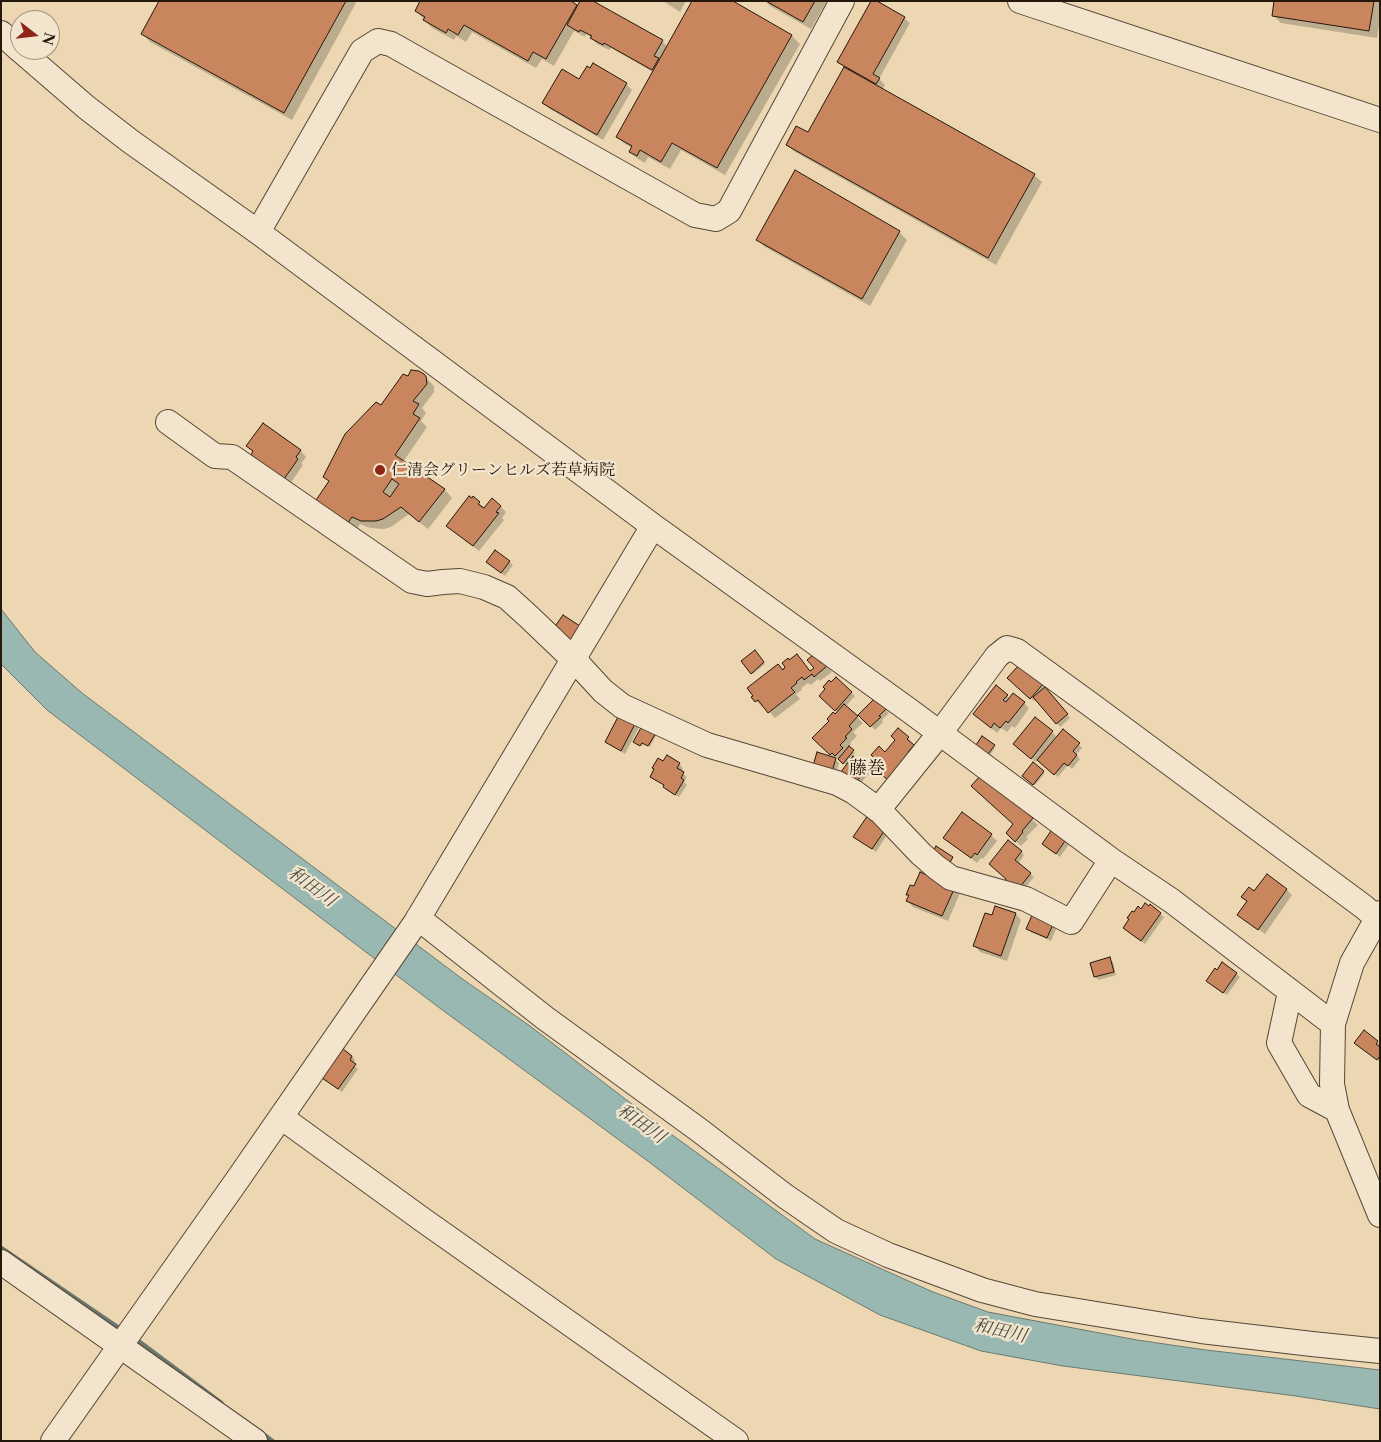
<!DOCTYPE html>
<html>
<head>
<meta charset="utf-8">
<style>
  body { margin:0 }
  #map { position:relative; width:1381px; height:1442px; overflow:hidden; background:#ecd7b2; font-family:"Libre Caslon Text",serif }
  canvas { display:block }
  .frame { position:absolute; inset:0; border:2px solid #24170b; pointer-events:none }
  .north { position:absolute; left:10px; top:10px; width:50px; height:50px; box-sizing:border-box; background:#f3e5cd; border:1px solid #a0937f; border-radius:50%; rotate:106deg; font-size:14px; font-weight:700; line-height:20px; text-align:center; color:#24170b }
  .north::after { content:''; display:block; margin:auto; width:18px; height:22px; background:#8f2418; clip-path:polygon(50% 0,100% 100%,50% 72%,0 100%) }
</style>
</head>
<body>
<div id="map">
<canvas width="1381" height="1442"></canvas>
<div class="frame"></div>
<div class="north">N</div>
</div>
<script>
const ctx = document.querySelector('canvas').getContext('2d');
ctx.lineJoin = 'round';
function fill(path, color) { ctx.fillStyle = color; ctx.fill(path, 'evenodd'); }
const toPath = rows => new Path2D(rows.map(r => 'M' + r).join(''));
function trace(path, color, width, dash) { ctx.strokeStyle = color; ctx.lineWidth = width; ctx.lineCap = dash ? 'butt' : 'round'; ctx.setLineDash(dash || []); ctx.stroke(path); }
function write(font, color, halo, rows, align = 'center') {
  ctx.font = font + ' "Libre Caslon Text","Noto Serif JP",serif'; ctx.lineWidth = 4.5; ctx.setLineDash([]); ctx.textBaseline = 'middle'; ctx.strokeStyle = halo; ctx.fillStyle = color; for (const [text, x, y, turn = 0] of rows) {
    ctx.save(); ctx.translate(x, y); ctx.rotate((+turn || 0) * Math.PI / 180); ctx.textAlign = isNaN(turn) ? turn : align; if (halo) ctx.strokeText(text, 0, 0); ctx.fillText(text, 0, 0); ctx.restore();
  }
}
const water = toPath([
  [1,609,35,652,82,693,461,978,530,1026,671,1134,815,1239,933,1292,988,1312,1137,1340,1206,1350,1380,1370,1380,1409,1296,1396,1063,1366,981,1351,880,1315,776,1259,649,1162,437,1006,47,710,1,664,1,609]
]);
fill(water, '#99b8b2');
trace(water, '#6a786f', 1);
fill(toPath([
  [161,1,357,1,292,120,150,42,143,34],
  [663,1,686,1,680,12],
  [730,1,792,36,800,44,725,175,681,150,670,169,648,157,645,163,638,159,630,152,632,148,625,144,617,137,653,72,611,48,609,50,597,44,592,38,586,34,585,37,574,31,554,66,542,59,536,68,472,32,466,42,456,36,454,40,432,28,416,11,576,6,578,8,662,41,668,47],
  [765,1,827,1,811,29,770,6],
  [1276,1,1380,1,1380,19,1377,38,1281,23,1273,15],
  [904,18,910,23,879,79,885,85,882,90,1034,175,1042,182,996,265,795,152,787,145,808,134,845,68,839,62],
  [579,81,626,84,632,90,603,140,550,109,544,103],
  [899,232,907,240,870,306,765,247,757,239],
  [423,375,434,386,434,392,422,408,426,413,421,421,427,427,403,462,445,490,452,498,428,529,409,514,391,527,384,529,370,528,360,524,353,534,330,482,325,477,381,406,409,377],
  [263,424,301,451,306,457,301,464,303,465,290,484,258,460,252,455,254,452,248,446],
  [479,503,485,509,500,506,506,512,502,518,504,520,479,551,454,532],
  [487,562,509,562,513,565,505,576],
  [754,652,765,664,753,674,743,662],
  [823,662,832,672,820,681,818,679,811,685,808,683,801,688,802,690,796,694,800,699,775,718,764,706,762,707,753,697,783,671,810,672],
  [1020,665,1046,689,1070,718,1060,727,1036,699,1034,701,1009,678],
  [836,678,855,696,846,706,863,723,853,732,857,736,850,743,851,744,848,748,855,753,851,757,870,772,858,787,847,766,836,757,835,759,839,763,835,778,817,772,835,759,814,738,838,712,821,696],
  [1007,696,1010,699,1024,703,1029,708,1015,728,1012,726,1007,732,1001,728,997,733,981,720],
  [875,700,889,713,882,720,883,722,875,730,860,715],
  [1035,718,1056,736,1051,743,1052,744,1063,731,1082,748,1076,755,1080,759,1072,769,1068,765,1058,777,1038,759,1036,762,1018,748],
  [636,723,639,727,625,754,610,745,606,742],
  [655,734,656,735,650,747,643,743,642,746,636,743],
  [908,738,919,752,913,758,885,754],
  [983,738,995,748,990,755,977,745],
  [667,757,679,764,683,768,681,772,687,777,684,782,687,785,679,797,668,791,665,786,651,777],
  [1033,764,1045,773,1035,785,1023,775],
  [1000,791,1038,825,1026,837,1028,839,1021,846,1007,833,1015,824],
  [868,817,889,832,876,852,859,840],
  [1053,829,1070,843,1060,857,1047,847],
  [991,835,997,841,983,859,981,858,977,863,944,838],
  [1021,852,1024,855,1018,864,1034,877,1021,893,1008,879,994,868],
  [954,888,960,893,948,921,913,907,908,901,910,896,908,894],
  [1287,890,1292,895,1265,934,1245,920,1248,902,1243,897,1255,893],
  [1150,906,1164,917,1145,944,1128,932,1142,911],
  [996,907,1016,914,1021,920,1007,961,980,952,975,946,993,917],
  [1034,915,1057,927,1051,941,1031,932,1028,929],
  [1109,958,1113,962,1116,975,1099,980,1095,977],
  [1236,974,1240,977,1227,995,1211,985],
  [1377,1042,1380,1044,1380,1062,1359,1047],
  [352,1056,355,1060,353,1064,358,1069,342,1092,325,1079]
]), '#0003');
trace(toPath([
  [1,1248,123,1331],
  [134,1338,221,1403],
  [260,1432,272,1441]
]), '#6a786f', 5);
const building = toPath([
  [159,1,346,1,284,113,141,34,159,1],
  [420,1,571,1,577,5,546,59,533,52,528,61,464,25,458,35,448,29,446,33,423,20,425,17,415,11,420,1],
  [580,1,593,1,663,40,654,56,659,58,652,70,604,43,603,45,590,38,592,36,580,30,579,32,567,25,580,1],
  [692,1,733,1,792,35,717,168,672,143,661,162,640,150,637,156,629,152,632,146,616,137,692,1],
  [766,1,815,1,803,22,766,1],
  [871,1,877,1,905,17,873,74,880,78,876,84,837,62,871,1],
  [1274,1,1374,1,1369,31,1272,16,1274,1],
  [593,63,627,83,597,135,542,103,562,69,579,79,587,66,590,68,593,63],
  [844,67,1035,174,988,258,786,145,796,126,808,132,844,67],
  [795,170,900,231,862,299,756,240,795,170],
  [411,370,419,371,424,374,426,376,427,384,413,401,419,404,413,414,420,418,395,455,445,489,419,522,401,507,383,519,376,521,361,521,352,517,345,527,314,503,329,481,323,477,345,434,376,402,381,405,403,374,408,376,411,370],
  [392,479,399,484,390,497,383,492,392,479],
  [263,423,301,450,296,457,298,459,284,479,251,455,253,451,246,446,263,423],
  [469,496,472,498,473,496,480,502,478,504,484,508,492,498,501,506,496,512,499,513,473,546,446,526,469,496],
  [495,550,510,561,501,573,486,562,495,550],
  [563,615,580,626,569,644,551,632,563,615],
  [755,650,764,662,751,674,741,661,755,650],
  [797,654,810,671,814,668,807,660,813,655,821,663,823,661,827,666,814,677,812,674,804,680,802,677,796,682,797,683,791,688,795,692,768,713,758,700,755,702,751,697,753,696,747,688,778,664,783,670,785,667,782,663,788,658,789,660,797,654],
  [1020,664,1043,684,1030,699,1007,678,1020,664],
  [836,677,852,692,835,711,819,696,825,689,823,687,829,680,831,682,836,677],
  [996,685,1008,695,1003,700,1006,702,1013,693,1025,702,1008,723,1006,721,1000,728,994,723,991,728,973,714,996,685],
  [1045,687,1068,714,1056,724,1033,697,1045,687],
  [875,698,886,709,879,716,881,717,870,727,858,715,875,698],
  [844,704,858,716,849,726,852,729,845,737,847,738,840,745,843,748,835,756,832,753,830,755,812,738,829,721,827,719,833,712,835,714,844,704],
  [620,713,636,722,621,751,605,742,620,713],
  [1035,717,1053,731,1031,759,1013,744,1035,717],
  [642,726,656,733,648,746,642,743,640,746,633,742,642,726],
  [898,728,909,737,907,739,914,745,908,752,913,757,889,781,874,768,875,767,870,763,875,758,871,755,879,746,885,752,895,740,891,736,898,728],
  [1063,729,1080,743,1073,751,1077,755,1068,766,1064,763,1054,775,1037,760,1063,729],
  [982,736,995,745,988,754,976,745,982,736],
  [849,746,854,750,843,764,838,759,849,746],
  [817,752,836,758,831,775,812,769,817,752],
  [667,755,680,763,677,768,684,772,681,778,684,780,675,795,663,787,664,785,650,777,654,769,652,768,658,758,663,761,667,755],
  [853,756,867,768,854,785,840,773,853,756],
  [1033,762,1044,771,1033,785,1022,776,1033,762],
  [981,775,1000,789,1033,818,1022,831,1023,832,1015,842,1006,833,1013,824,971,786,981,775],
  [962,812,992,834,977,855,975,853,971,858,943,838,962,812],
  [868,815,887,827,872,849,853,837,868,815],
  [1053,828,1067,838,1056,854,1042,844,1053,828],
  [1008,840,1022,851,1015,860,1031,873,1017,891,1005,881,1006,879,989,864,1008,840],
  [936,846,953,857,947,868,930,857,936,846],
  [920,872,955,887,942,916,906,901,909,895,906,895,910,885,914,886,920,872],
  [1267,874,1287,889,1258,930,1237,915,1247,901,1241,897,1249,887,1254,891,1267,874],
  [1145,903,1149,906,1150,904,1161,913,1141,941,1123,928,1129,919,1127,918,1132,911,1134,912,1138,906,1141,909,1145,903],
  [995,906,1016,913,1001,956,973,946,985,913,992,915,995,906],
  [1033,913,1054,922,1047,938,1026,929,1033,913],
  [1110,957,1114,972,1094,977,1090,963,1110,957],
  [1222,962,1237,973,1223,993,1206,981,1215,968,1217,970,1222,962],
  [1364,1030,1378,1041,1376,1044,1380,1047,1380,1056,1377,1060,1354,1043,1364,1030],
  [343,1049,352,1056,350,1060,356,1064,338,1089,319,1076,343,1049]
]);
fill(building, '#c9865e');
trace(building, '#24170b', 1);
const minor = toPath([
  [1020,1,1380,120],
  [1,33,20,50],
  [20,50,86,107,130,141,258,232,653,526,910,711,1111,860,1172,901,1333,1024],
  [258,232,362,51,378,41,391,44,695,215,716,219,729,211,842,1],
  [168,422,215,456,232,457,412,581,427,584,443,582,460,581,484,587,507,597,528,616,573,659],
  [574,657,580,666,603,691,622,706,707,745,837,783,854,792,880,811,921,854,936,867,951,878,1026,899,1071,922,1111,860],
  [878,810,940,733,997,656,1007,648,1017,651,1094,707,1364,907,1372,914],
  [1380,913,1352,963,1333,1024,1332,1084,1337,1110,1380,1215],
  [418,918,545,1018,699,1130,785,1196,836,1231,888,1255,982,1290,1035,1304,1201,1331,1312,1344,1380,1351],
  [1290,992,1279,1043,1309,1095,1337,1110],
  [281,1117,423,1220,736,1441],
  [1,1262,255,1441],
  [53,1441,238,1179,416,922,653,526]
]);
trace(minor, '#564735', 26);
trace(minor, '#f3e5cd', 24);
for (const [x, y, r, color] of [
  [380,470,6,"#8f2418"]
]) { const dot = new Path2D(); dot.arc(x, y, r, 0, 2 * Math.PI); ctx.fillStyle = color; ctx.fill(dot); trace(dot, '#f3e5cd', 2); }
write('16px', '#24170b', '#f3e5cd', [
  ["仁清会グリーンヒルズ若草病院",391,470]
], 'left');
write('18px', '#24170b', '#f3e5cd', [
  ["藤巻",867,769]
]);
write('italic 18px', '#4d4f45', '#f3e5cd', [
  ["和田川",312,887,36],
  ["和田川",641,1124,35],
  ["和田川",1000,1331,13]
]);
</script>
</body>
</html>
